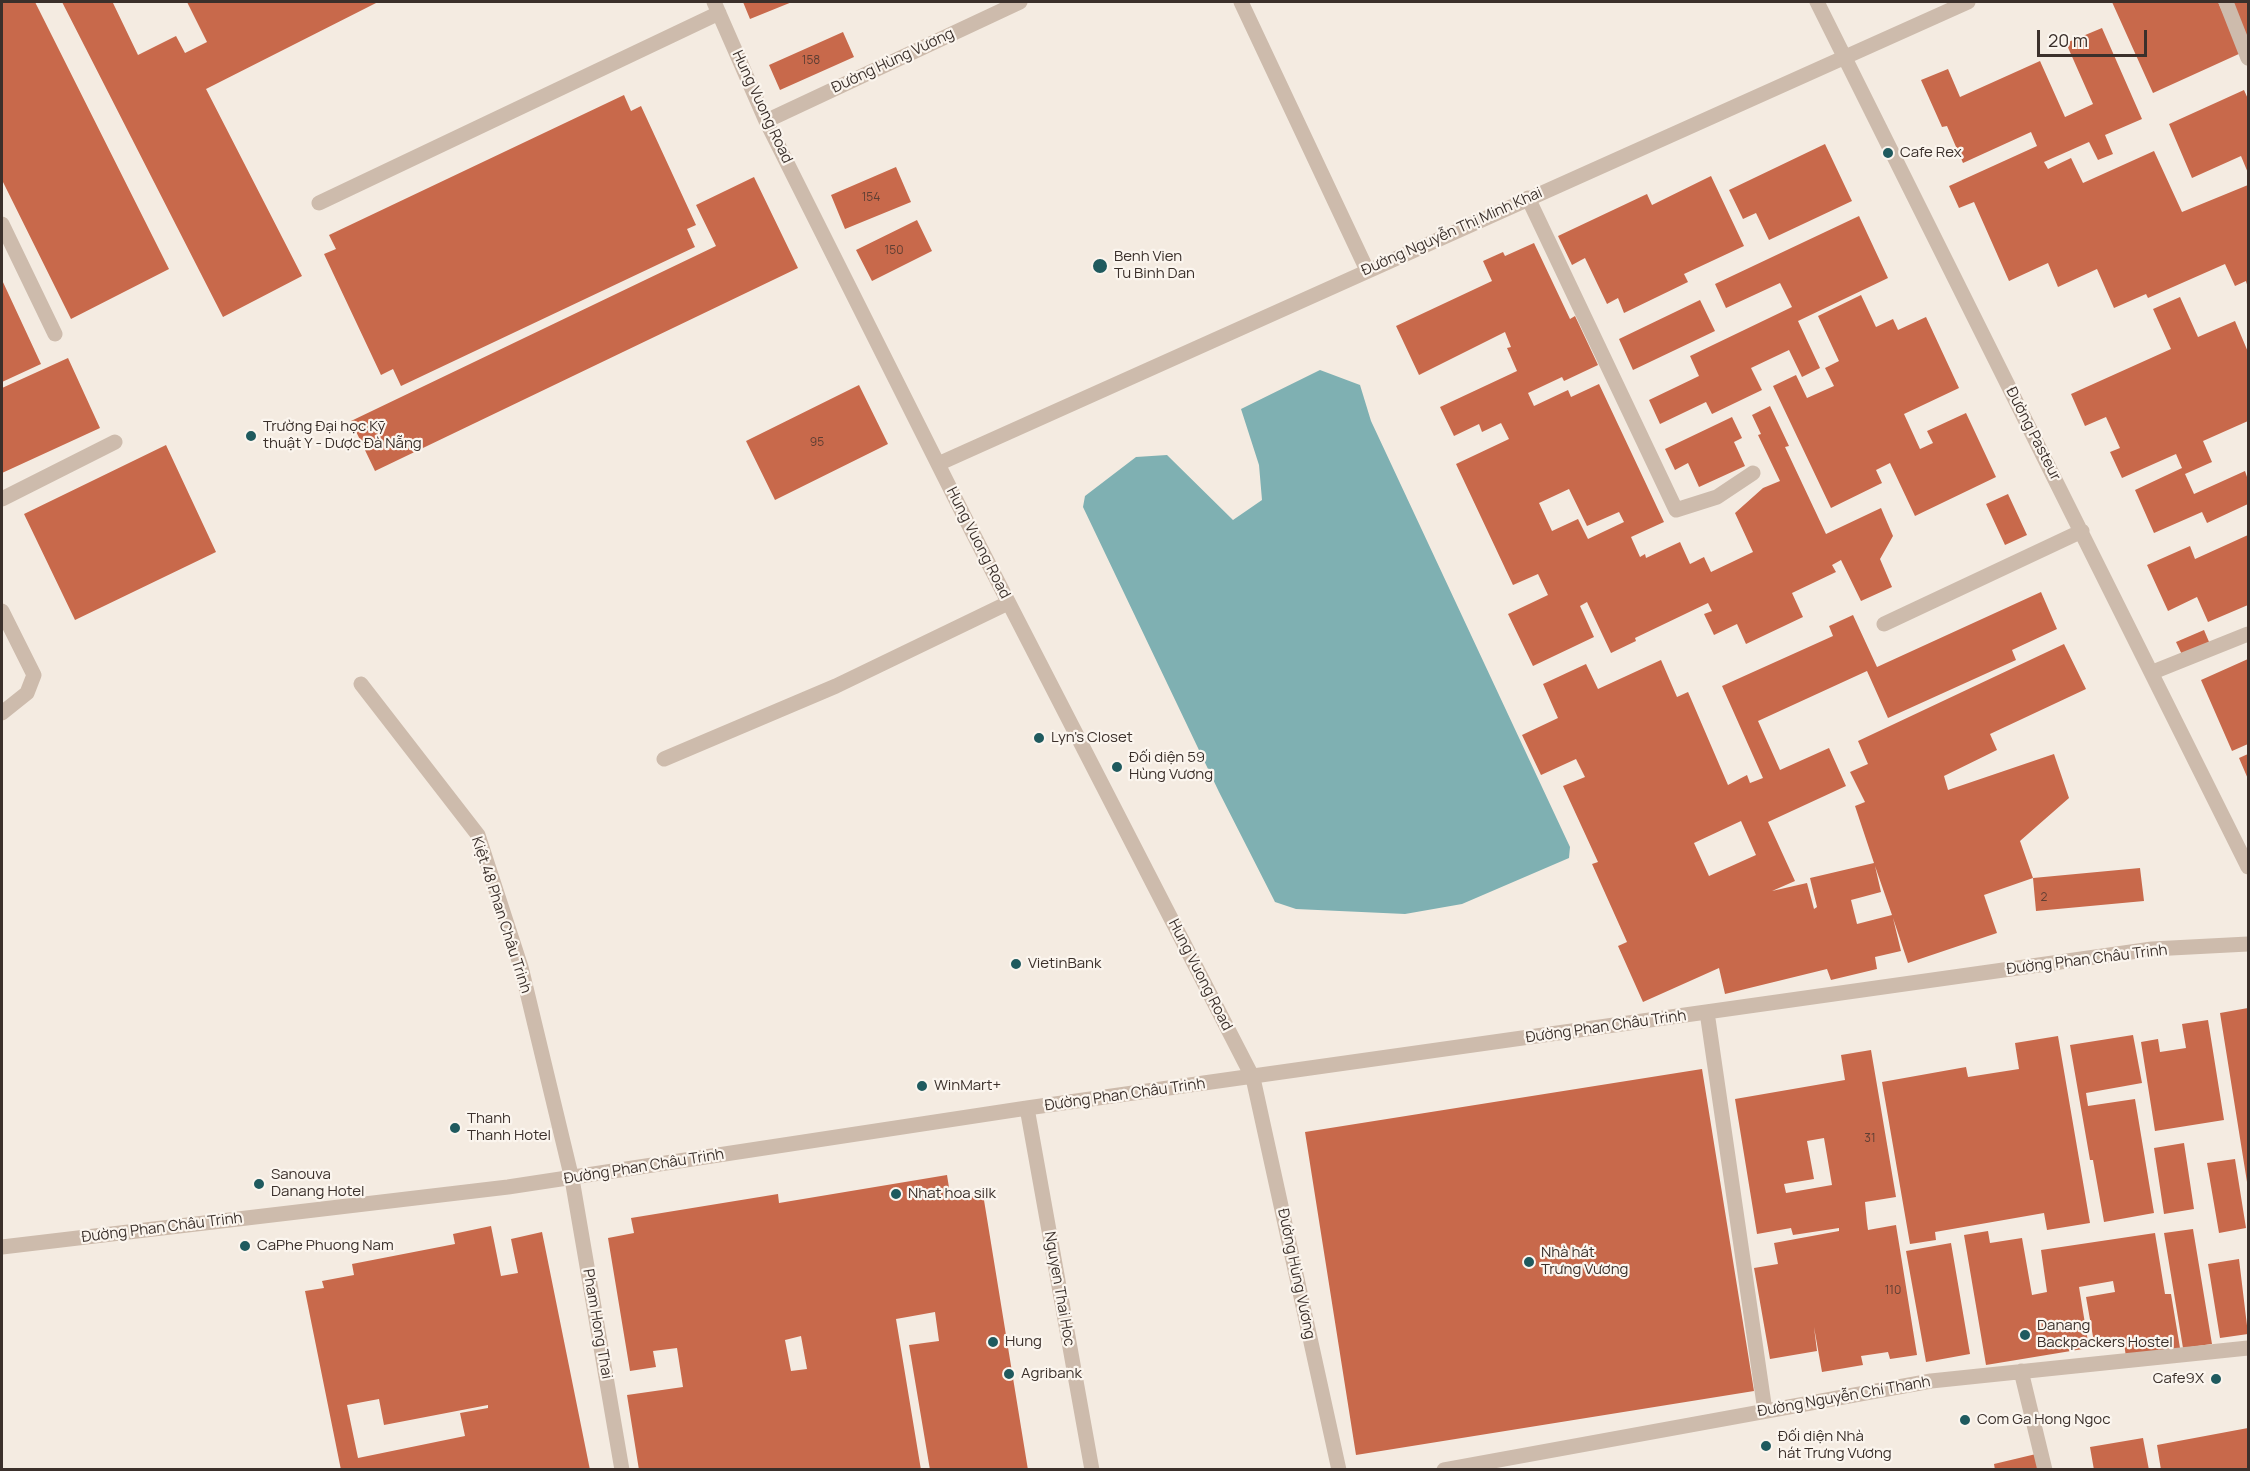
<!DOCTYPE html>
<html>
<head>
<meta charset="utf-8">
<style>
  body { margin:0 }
  #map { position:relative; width:2250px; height:1471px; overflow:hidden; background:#f4ebe1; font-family:Manrope,sans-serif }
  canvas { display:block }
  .frame { position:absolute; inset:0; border:3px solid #3b302b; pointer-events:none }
  .scale { position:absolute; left:2037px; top:30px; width:110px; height:27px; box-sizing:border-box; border:3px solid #3b302b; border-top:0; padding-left:8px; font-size:18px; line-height:21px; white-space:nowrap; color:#3b302b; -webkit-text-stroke:4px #fbf5ee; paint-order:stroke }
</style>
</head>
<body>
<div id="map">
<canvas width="2250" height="1471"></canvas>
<div class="frame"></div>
<div class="scale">20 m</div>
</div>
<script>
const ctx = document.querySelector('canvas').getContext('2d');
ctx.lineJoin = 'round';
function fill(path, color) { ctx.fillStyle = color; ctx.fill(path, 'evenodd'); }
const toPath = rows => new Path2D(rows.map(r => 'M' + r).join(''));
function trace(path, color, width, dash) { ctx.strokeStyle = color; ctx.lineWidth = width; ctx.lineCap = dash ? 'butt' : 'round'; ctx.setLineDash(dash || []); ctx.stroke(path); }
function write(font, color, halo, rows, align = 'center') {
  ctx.font = font + ' Manrope,sans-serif'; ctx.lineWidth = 4.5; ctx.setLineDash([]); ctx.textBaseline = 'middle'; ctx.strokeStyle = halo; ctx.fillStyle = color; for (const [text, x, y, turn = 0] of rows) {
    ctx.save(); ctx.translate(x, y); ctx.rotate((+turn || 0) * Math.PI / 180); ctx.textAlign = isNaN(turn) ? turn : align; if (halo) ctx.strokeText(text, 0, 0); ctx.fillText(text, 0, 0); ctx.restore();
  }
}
fill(toPath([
  [1320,370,1360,385,1371,421,1570,847,1569,858,1462,904,1405,914,1296,909,1275,902,1219,792,1083,507,1085,496,1136,457,1167,455,1233,520,1262,500,1259,465,1241,409]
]), '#7fb0b2');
fill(toPath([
  [2,2,35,2,169,269,71,319,2,180],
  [62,2,117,2,113,3,138,55,176,36,185,53,207,42,187,2,378,2,206,89,302,276,223,317],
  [743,2,792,2,750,19],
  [2112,2,2218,2,2241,53,2153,93],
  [2225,2,2248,2,2248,63],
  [2102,28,2142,119,2105,135,2113,154,2098,160,2089,142,2044,162,2048,169,2071,158,2083,183,2154,151,2182,212,2248,185,2248,288,2246,281,2235,286,2225,264,2148,298,2146,294,2114,308,2097,269,2058,287,2048,263,2009,281,1974,202,1959,208,1949,186,2037,146,2031,132,1963,163,1947,126,1942,127,1921,80,1948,69,1960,97,2040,61,2065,117,2093,104,2066,43],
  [843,32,854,57,780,90,769,65],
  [2244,90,2248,99,2248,173,2241,156,2192,178,2169,124],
  [624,95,631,111,641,106,696,225,687,229,695,247,401,386,393,369,381,375,324,254,336,249,329,235],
  [1825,144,1852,201,1769,240,1756,213,1743,219,1729,190],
  [896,167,911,202,845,229,831,195],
  [1711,176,1744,246,1684,274,1688,282,1624,313,1618,298,1607,304,1585,258,1572,265,1558,236,1647,194,1652,205],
  [754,177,798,268,375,471,351,421,716,246,696,205],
  [1859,216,1888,278,1798,321,1820,368,1802,377,1789,350,1751,368,1762,390,1712,414,1706,402,1660,424,1649,400,1699,376,1690,356,1792,307,1780,283,1726,308,1715,284],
  [917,220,932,251,872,281,856,250],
  [1534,243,1570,319,1575,316,1598,365,1564,381,1562,377,1528,393,1534,406,1568,390,1571,397,1599,384,1664,522,1631,537,1640,557,1645,554,1646,558,1680,542,1690,564,1704,557,1711,572,1753,552,1735,513,1763,488,1780,481,1758,435,1761,434,1752,415,1770,406,1789,446,1785,447,1826,534,1881,508,1893,536,1880,559,1892,587,1861,601,1841,560,1832,565,1836,572,1792,593,1803,617,1746,644,1737,624,1714,635,1704,614,1712,611,1708,603,1635,638,1636,641,1611,653,1587,602,1580,606,1594,637,1533,666,1508,614,1548,595,1538,574,1513,585,1456,464,1509,439,1501,423,1482,432,1479,424,1454,436,1440,407,1517,371,1507,348,1511,347,1505,332,1419,375,1396,326,1492,281,1483,261,1503,252,1505,256],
  [1569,489,1587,526,1619,512,1624,522,1588,539,1578,519,1552,531,1539,503],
  [2,280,41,364,2,382],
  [1861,295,1876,327,1893,319,1898,330,1926,317,1959,388,1904,414,1920,449,1933,443,1927,431,1966,413,1996,477,1915,516,1890,463,1876,470,1882,483,1831,508,1773,386,1796,375,1807,398,1834,386,1825,368,1839,361,1818,316],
  [2180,297,2198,337,2235,321,2248,352,2248,421,2203,441,2212,462,2185,474,2194,494,2245,471,2248,480,2248,504,2207,523,2202,512,2154,533,2135,490,2182,468,2176,454,2122,478,2110,452,2120,448,2106,417,2085,426,2071,394,2171,349,2153,309],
  [1700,300,1715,331,1633,370,1619,339],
  [68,358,100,428,2,473,2,388],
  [859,385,888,444,775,500,746,441],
  [1732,417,1742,438,1734,442,1745,466,1699,487,1688,463,1675,470,1665,449],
  [166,445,216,552,75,620,24,514],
  [2008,494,2027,535,2005,545,1986,504],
  [2248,535,2248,605,2208,622,2197,597,2168,611,2147,565,2190,546,2195,559],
  [2041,592,2057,629,2012,650,2016,660,1888,718,1867,671,1758,721,1780,770,1829,748,1846,786,1768,822,1795,881,1772,891,1807,883,1814,909,1817,907,1810,878,1874,863,1855,806,1865,802,1850,772,1868,764,1858,741,2064,644,2086,689,1990,734,1997,750,1944,776,1948,790,2054,754,2069,798,2020,841,2033,878,1984,895,1997,933,1908,963,1893,918,1901,951,1875,957,1877,969,1831,980,1827,969,1725,994,1719,968,1643,1002,1618,946,1627,942,1592,864,1598,862,1563,786,1585,777,1576,759,1541,775,1522,735,1558,718,1543,684,1586,664,1598,689,1661,660,1677,697,1688,692,1728,785,1747,775,1750,783,1763,778,1722,686,1833,636,1829,626,1853,615,1877,667],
  [1741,821,1756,855,1709,876,1694,843],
  [1875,866,1892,915,1857,924,1851,900,1881,892],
  [2204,630,2212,649,2185,661,2176,642],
  [2248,659,2248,744,2232,751,2201,680],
  [2248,754,2248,779,2239,758],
  [2140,868,2144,901,2036,911,2033,878],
  [2248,1008,2248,1182,2247,1182,2220,1013],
  [2208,1020,2224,1120,2155,1131,2141,1042,2158,1039,2160,1052,2186,1048,2182,1024],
  [2133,1035,2142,1083,2086,1093,2088,1106,2135,1099,2154,1213,2104,1222,2093,1160,2090,1160,2070,1045],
  [2058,1036,2090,1223,2047,1230,2044,1213,1935,1232,1936,1240,1910,1244,1882,1082,1966,1067,1968,1077,2019,1069,2015,1043],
  [1871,1050,1896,1197,1865,1202,1867,1223,1868,1230,1896,1225,1917,1355,1890,1359,1888,1352,1861,1356,1863,1365,1822,1372,1814,1327,1817,1351,1770,1359,1754,1268,1778,1264,1774,1243,1839,1231,1839,1228,1793,1235,1791,1228,1757,1234,1735,1099,1845,1080,1841,1055],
  [1824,1138,1832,1185,1786,1193,1784,1184,1814,1179,1807,1141],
  [1702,1069,1754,1391,1356,1455,1305,1132],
  [2184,1143,2194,1209,2164,1214,2154,1148],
  [2235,1159,2246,1228,2219,1233,2207,1163],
  [947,1175,951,1200,983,1194,1028,1470,930,1470,909,1345,939,1341,935,1312,896,1319,921,1470,639,1470,627,1395,683,1387,677,1348,653,1351,656,1367,630,1371,608,1238,634,1233,631,1218,778,1194,779,1203],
  [801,1336,807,1369,791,1371,785,1340],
  [491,1226,501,1276,518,1273,511,1239,542,1232,590,1470,341,1470,305,1291,324,1288,322,1281,354,1275,352,1264,455,1244,453,1234],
  [379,1399,384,1425,488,1405,488,1408,460,1413,465,1436,358,1458,347,1405],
  [2193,1229,2212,1344,2183,1348,2164,1233],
  [1988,1231,1990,1243,2022,1238,2032,1295,2047,1292,2041,1250,2155,1233,2165,1294,2171,1294,2180,1348,2126,1357,2124,1343,2095,1348,2086,1297,2115,1292,2113,1281,2079,1287,2089,1348,1986,1365,1964,1235],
  [1951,1243,1970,1354,1926,1362,1906,1251],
  [2239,1259,2248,1334,2220,1338,2208,1264],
  [2248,1428,2248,1470,2161,1470,2157,1445],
  [2143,1438,2149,1470,2094,1470,2090,1447],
  [2036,1454,2040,1470,1995,1470,1994,1464]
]), '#c8694b');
trace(toPath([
  [714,2,766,121,961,510,1253,1078,1339,1470],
  [1241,2,1367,270],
  [1817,2,2248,867],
  [2226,2,2248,58],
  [766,121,1020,2],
  [1528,198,1676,510,1717,497,1753,473],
  [319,203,719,13],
  [2,224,55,334],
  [938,464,1968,2],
  [2,499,115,442],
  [2,611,34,675,27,693,2,713],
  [1884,624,2082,531],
  [2153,672,2248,634],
  [361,684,478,835,521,967,572,1179,622,1470],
  [664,759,836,686,1008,603],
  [1707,1012,1765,1411],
  [1027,1108,1092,1470],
  [2,1247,508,1187,1027,1108,2152,949,2248,944],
  [2021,1371,2045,1470],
  [1444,1470,1931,1381,2248,1348]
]), '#cdbbac', 15);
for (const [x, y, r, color] of [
  [1888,153,6,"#1f5a5e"],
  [1100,266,8,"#1f5a5e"],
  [251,436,6,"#1f5a5e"],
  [1039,738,6,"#1f5a5e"],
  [1117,767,6,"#1f5a5e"],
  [1016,964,6,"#1f5a5e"],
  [922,1086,6,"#1f5a5e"],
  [455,1128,6,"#1f5a5e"],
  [259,1184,6,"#1f5a5e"],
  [896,1194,6,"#1f5a5e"],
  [245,1246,6,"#1f5a5e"],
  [1529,1262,6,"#1f5a5e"],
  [2025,1335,6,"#1f5a5e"],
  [993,1342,6,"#1f5a5e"],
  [1009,1374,6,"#1f5a5e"],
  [2216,1379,6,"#1f5a5e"],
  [1965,1420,6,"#1f5a5e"],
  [1766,1446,6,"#1f5a5e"]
]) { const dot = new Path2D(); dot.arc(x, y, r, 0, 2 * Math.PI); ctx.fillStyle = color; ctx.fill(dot); trace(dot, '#fbf5ee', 2); }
write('12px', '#5e3e33', null, [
  ["158",811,61],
  ["154",871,198],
  ["150",894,251],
  ["95",817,443],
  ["2",2044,898],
  ["31",1870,1139],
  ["110",1893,1291]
]);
write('15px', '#3b302b', '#fbf5ee', [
  ["Đường Hùng Vương",893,61,-25],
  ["Hung Vuong Road",762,107,65],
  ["Đường Nguyễn Thị Minh Khai",1452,232,-24],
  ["Đường Pasteur",2033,434,63],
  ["Hung Vuong Road",978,543,63],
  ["Kiệt 48 Phan Châu Trinh",501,915,72],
  ["Đường Phan Châu Trinh",2087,960,-7],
  ["Hung Vuong Road",1200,975,63],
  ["Đường Phan Châu Trinh",1606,1027,-8],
  ["Đường Phan Châu Trinh",1125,1095,-8],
  ["Đường Phan Châu Trinh",644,1167,-9],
  ["Đường Phan Châu Trinh",162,1228,-7],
  ["Đường Hùng Vương",1296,1274,78],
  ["Nguyen Thai Hoc",1059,1289,80],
  ["Pham Hong Thai",597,1324,80],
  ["Đường Nguyễn Chí Thanh",1844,1397,-10]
]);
write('15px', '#3b302b', '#fbf5ee', [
  ["Cafe Rex",1900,153],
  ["Benh Vien",1114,257],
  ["Tu Binh Dan",1114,274],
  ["Trường Đại học Kỹ",263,427],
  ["thuật Y - Dược Đà Nẵng",263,444],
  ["Lyn's Closet",1051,738],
  ["Đối diện 59",1129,758],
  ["Hùng Vương",1129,775],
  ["VietinBank",1028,964],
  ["WinMart+",934,1086],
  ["Thanh",467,1119],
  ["Thanh Hotel",467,1136],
  ["Sanouva",271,1175],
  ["Danang Hotel",271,1192],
  ["Nhat hoa silk",908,1194],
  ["CaPhe Phuong Nam",257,1246],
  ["Nhà hát",1541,1253],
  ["Trưng Vương",1541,1270],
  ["Danang",2037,1326],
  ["Backpackers Hostel",2037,1343],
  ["Hung",1005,1342],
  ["Agribank",1021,1374],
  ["Cafe9X",2204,1379,"right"],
  ["Com Ga Hong Ngoc",1977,1420],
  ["Đối diện Nhà",1778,1437],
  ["hát Trưng Vương",1778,1454]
], 'left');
</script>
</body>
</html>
